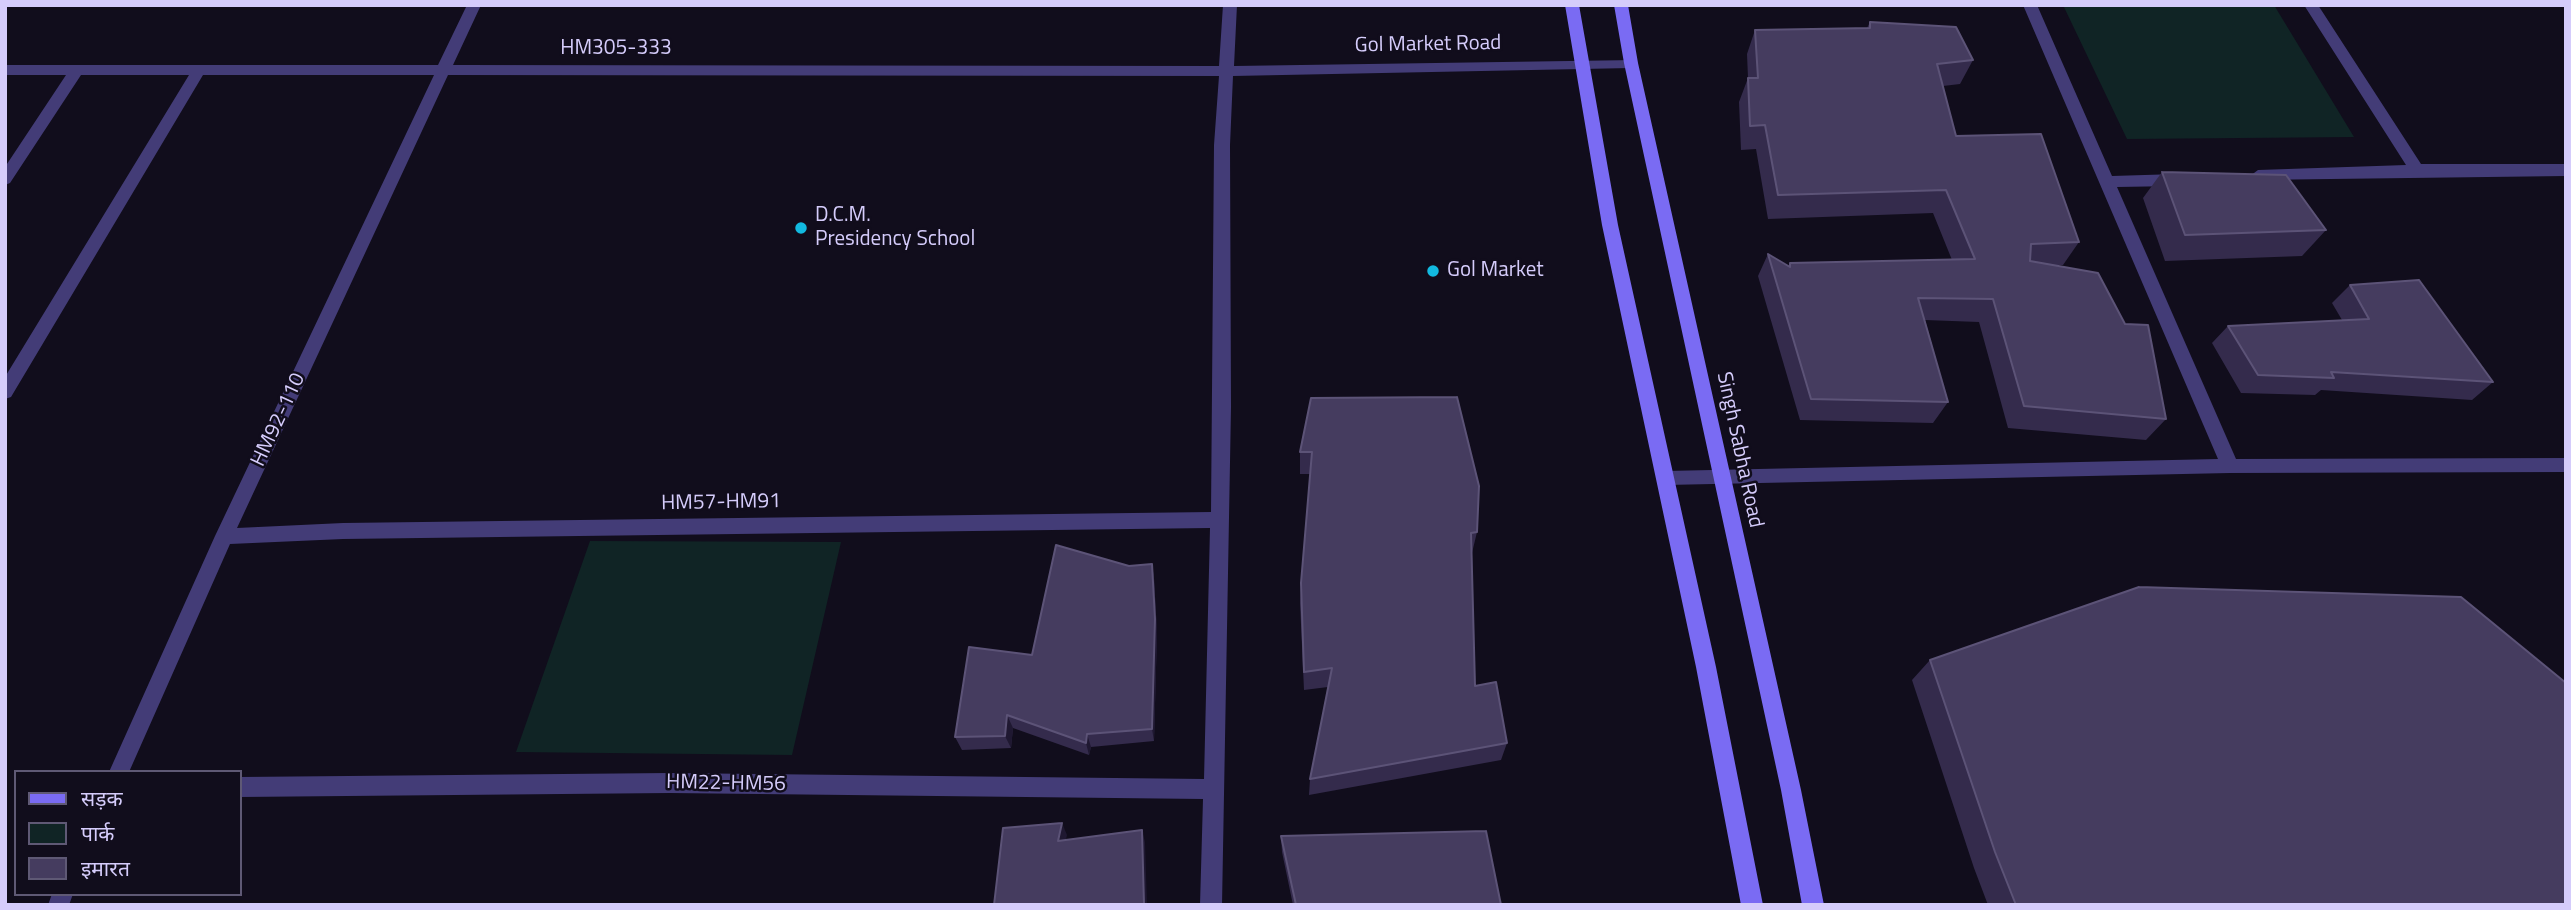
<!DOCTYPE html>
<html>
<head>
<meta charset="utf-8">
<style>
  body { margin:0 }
  #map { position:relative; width:2571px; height:910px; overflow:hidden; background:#110d1c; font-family:"Titillium Web","Noto Sans Devanagari",sans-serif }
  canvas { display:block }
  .frame { position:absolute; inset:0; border:7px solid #d5ccfb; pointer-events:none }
  .legend { position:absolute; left:14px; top:770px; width:228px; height:126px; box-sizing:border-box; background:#110d1c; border:2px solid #5f5975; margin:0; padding:9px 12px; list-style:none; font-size:21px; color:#d5ccfb }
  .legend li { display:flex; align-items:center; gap:14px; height:35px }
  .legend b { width:35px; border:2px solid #5f5975 }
</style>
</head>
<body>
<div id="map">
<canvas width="2571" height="910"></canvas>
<div class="frame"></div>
<ul class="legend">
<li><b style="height:9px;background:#7a6bf3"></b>सड़क</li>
<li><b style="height:19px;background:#102425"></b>पार्क</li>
<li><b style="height:19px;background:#453c5f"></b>इमारत</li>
</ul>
</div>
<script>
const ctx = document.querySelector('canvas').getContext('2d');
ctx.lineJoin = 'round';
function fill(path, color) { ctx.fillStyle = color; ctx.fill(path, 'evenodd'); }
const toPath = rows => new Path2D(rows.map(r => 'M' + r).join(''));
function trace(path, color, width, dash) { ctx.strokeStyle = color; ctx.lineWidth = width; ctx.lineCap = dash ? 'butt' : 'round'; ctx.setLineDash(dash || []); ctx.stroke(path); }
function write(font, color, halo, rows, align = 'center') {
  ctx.font = font + ' "Titillium Web",sans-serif'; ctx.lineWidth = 5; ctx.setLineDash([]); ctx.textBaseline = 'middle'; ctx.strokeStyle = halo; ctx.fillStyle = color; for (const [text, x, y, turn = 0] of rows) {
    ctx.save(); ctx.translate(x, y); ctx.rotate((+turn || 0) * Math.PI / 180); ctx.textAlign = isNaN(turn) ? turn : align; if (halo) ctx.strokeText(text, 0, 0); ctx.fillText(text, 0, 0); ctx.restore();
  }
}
fill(toPath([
  [2063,5,2274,5,2354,137,2127,139],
  [590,541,841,542,792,755,516,752]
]), '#102425');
fill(toPath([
  [467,5,481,5,453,65,1219,66,1223,5,1237,5,1234,66,1636,60,1638,63,1631,68,1233,76,1230,145,1231,407,1222,905,1200,905,1203,799,670,793,240,797,240,777,670,773,1204,779,1210,528,343,539,230,544,129,772,109,772,215,536,434,75,203,75,11,397,5,399,5,377,189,75,81,75,10,183,5,185,5,167,66,75,5,75,5,65,438,65,467,5],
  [448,75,1219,76,1214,145,1211,512,343,523,237,528,448,75],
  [2023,5,2037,5,2112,176,2177,174,2185,180,2177,186,2117,187,2236,459,2566,458,2566,472,2230,473,1666,485,1660,483,1657,478,1660,473,1666,471,2218,459,2023,5],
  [2304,5,2318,5,2421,164,2566,164,2566,176,2253,180,2250,176,2258,170,2406,165,2304,5],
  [52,894,73,894,69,905,48,905,52,894]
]), '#433c77');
fill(toPath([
  [1565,5,1579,5,1618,225,1716,667,1763,905,1741,905,1696,667,1602,225,1565,5],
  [1614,5,1628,5,1638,63,1801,790,1824,905,1802,905,1781,790,1624,63,1614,5]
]), '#7a6bf3');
fill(toPath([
  [1870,22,1973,60,1960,84,1943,86,1956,136,2079,242,2063,265,2054,265,2166,419,2146,440,2008,428,1979,322,1925,320,1948,402,1933,423,1800,420,1758,276,1768,254,1788,266,1790,263,1952,260,1933,213,1768,219,1756,149,1741,150,1739,102,1748,78,1747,54,1755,30,1867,28],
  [2162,172,2326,230,2302,256,2165,261,2143,198],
  [2350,285,2493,382,2472,400,2321,390,2315,395,2241,393,2212,343,2228,326,2342,320,2332,303],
  [1311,398,1477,532,1472,553,1475,686,1507,743,1501,760,1309,795,1310,779,1328,687,1304,690,1300,603,1301,583,1310,474,1300,474,1300,452],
  [1152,564,1154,578,1157,632,1154,741,1091,747,1089,755,1013,728,1011,748,962,750,955,737,1032,655,1129,566],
  [1930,660,2566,905,1988,905,1974,868,1912,680],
  [1281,836,1501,905,1293,905,1282,852]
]), '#342b4c');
fill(toPath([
  [1152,564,1154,578,1157,632,1154,741,1152,729],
  [1007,715,1013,728,1011,748,1005,736],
  [1087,734,1091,747,1089,755,1086,743],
  [1062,823,1067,835,1063,853,1058,841],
  [1142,830,1145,842,1147,905,1144,905]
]), '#1f1831');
const building = toPath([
  [1870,22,1956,27,1973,60,1937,64,1956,136,2041,134,2079,242,2031,244,2030,261,2098,273,2125,324,2148,325,2166,419,2024,406,1993,299,1918,298,1948,402,1811,399,1768,254,1790,267,1790,263,1975,259,1946,190,1778,195,1765,125,1750,126,1748,78,1758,78,1755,30,1870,28,1870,22],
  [2162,172,2286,175,2326,230,2185,235,2162,172],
  [2419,280,2493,382,2331,372,2334,378,2258,375,2228,326,2369,319,2350,285,2419,280],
  [1457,397,1479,486,1477,532,1471,533,1475,686,1496,682,1507,743,1310,779,1332,668,1304,672,1301,583,1312,452,1300,452,1311,398,1457,397],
  [1056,545,1129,566,1152,564,1155,619,1152,729,1087,734,1086,743,1007,715,1005,736,955,737,969,647,1032,655,1056,545],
  [2139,587,2461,597,2566,683,2566,905,2016,905,1995,852,1930,660,2139,587],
  [1062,823,1058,841,1142,830,1144,905,994,905,1003,828,1062,823],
  [1486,831,1501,905,1296,905,1281,836,1486,831]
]);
fill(building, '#453c5f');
trace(building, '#5c5377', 2);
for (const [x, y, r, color] of [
  [801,228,7,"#12b9e0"],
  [1433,271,7,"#12b9e0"]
]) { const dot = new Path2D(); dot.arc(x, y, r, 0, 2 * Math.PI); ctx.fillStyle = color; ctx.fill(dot); trace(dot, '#110d1c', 2.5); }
write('21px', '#d5ccfb', '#110d1c', [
  ["Gol Market Road",1428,45,-1],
  ["HM305-333",616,49],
  ["HM92-110",279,420,-65],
  ["Singh Sabha Road",1739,450,78],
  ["HM57-HM91",721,503,-1],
  ["HM22-HM56",726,784,1]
]);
write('21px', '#d5ccfb', '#110d1c', [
  ["D.C.M.",815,216],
  ["Presidency School",815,240],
  ["Gol Market",1447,271]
], 'left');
</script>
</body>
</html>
